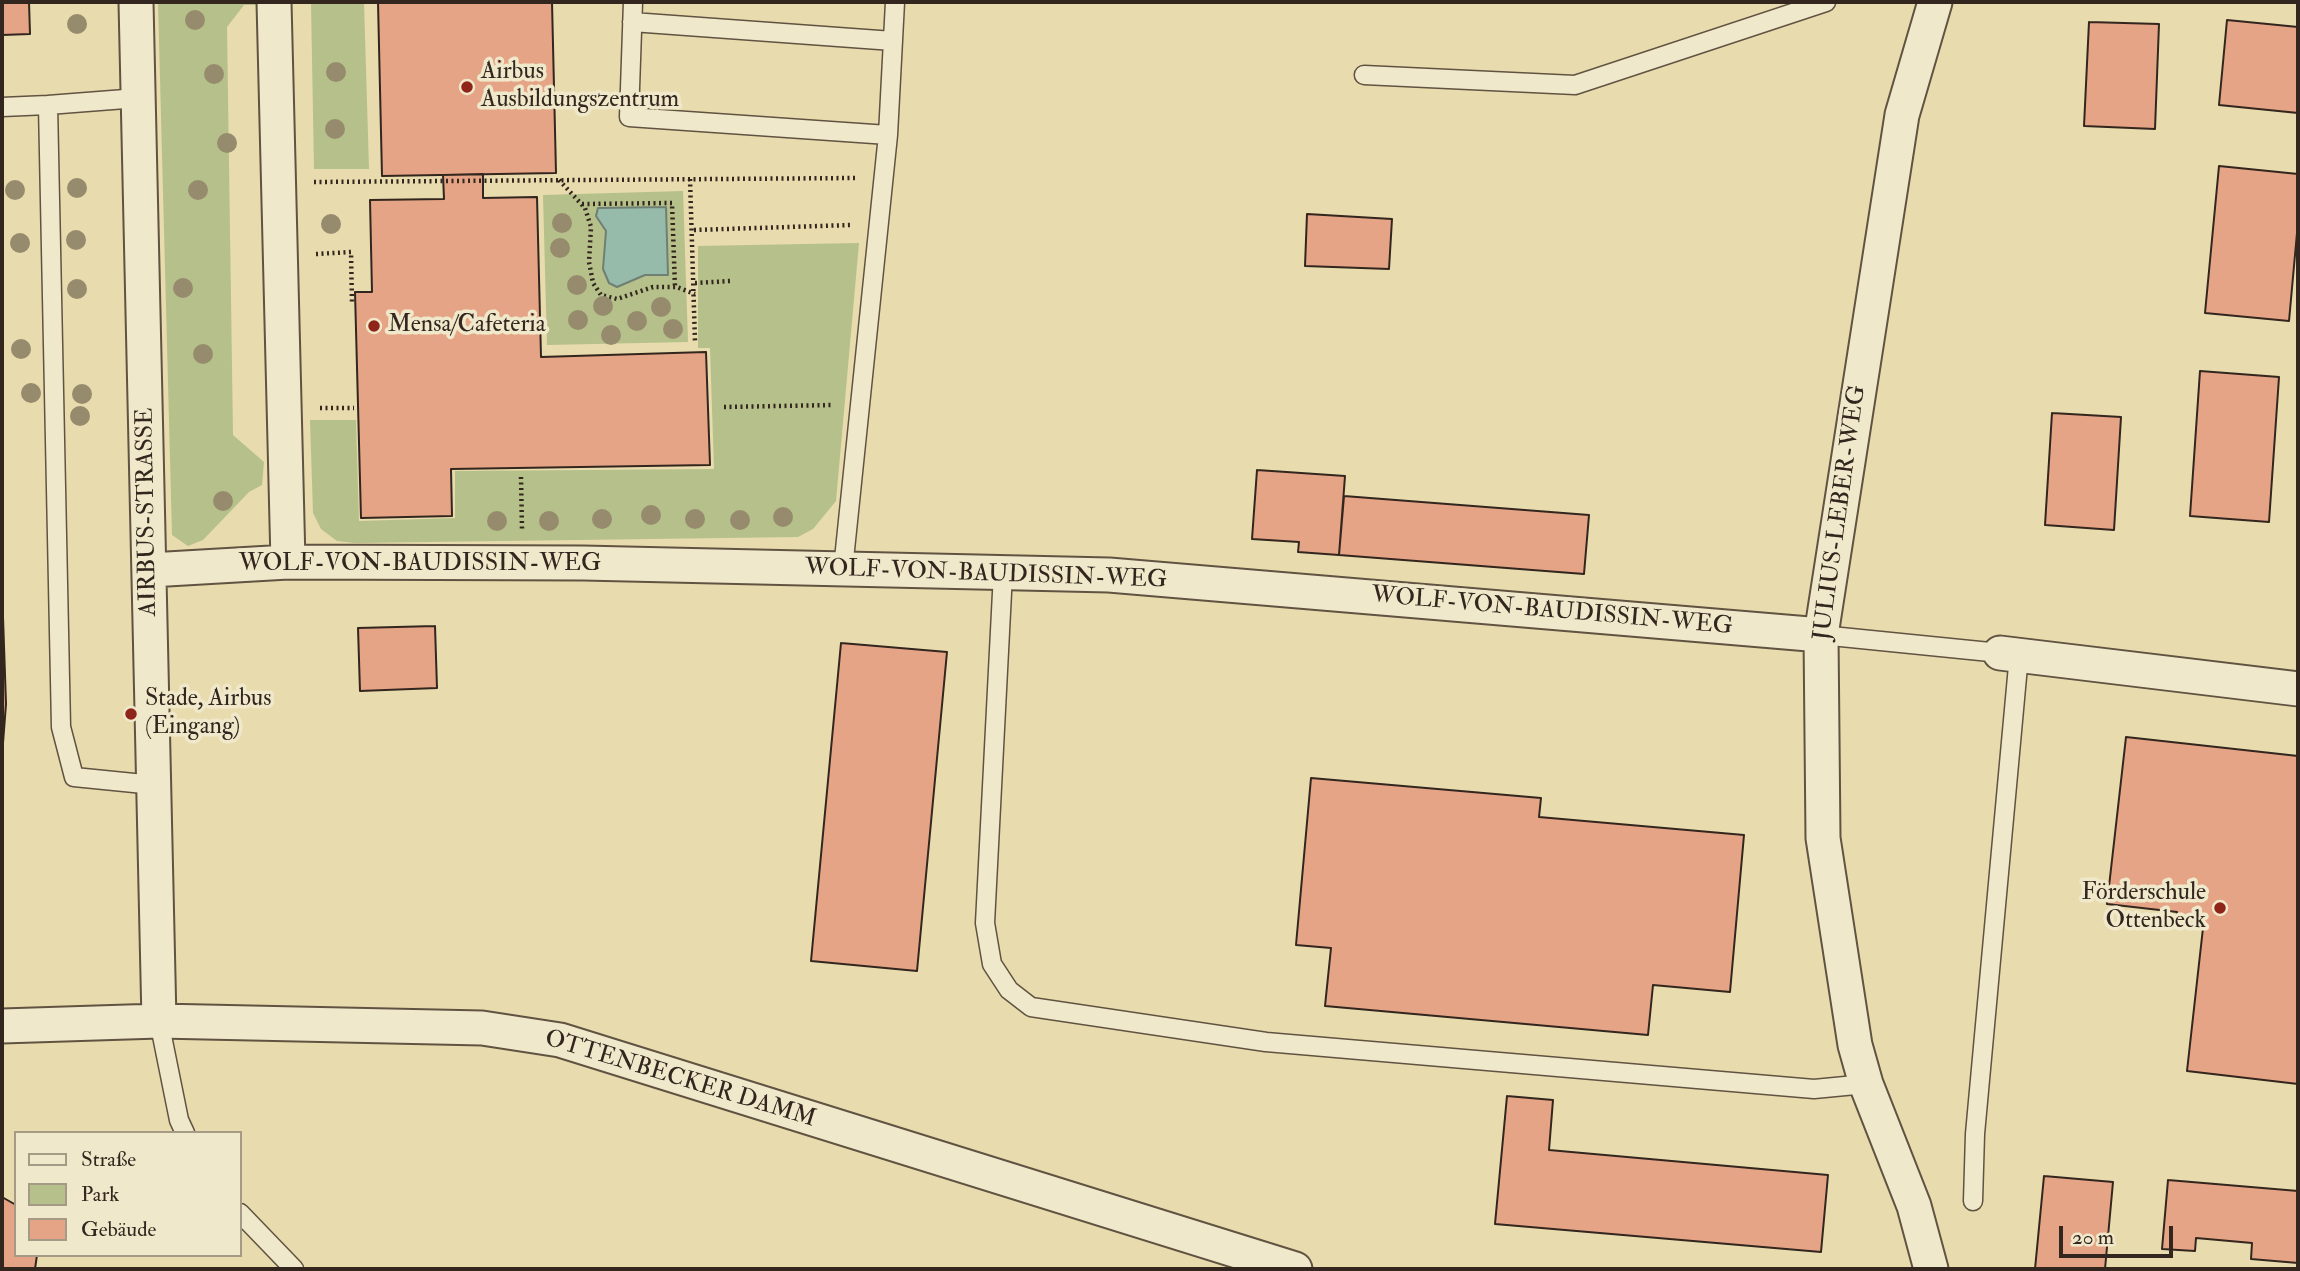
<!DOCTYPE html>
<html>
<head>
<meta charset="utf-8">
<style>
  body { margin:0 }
  #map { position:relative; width:2300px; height:1271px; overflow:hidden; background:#e8dbad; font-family:"IM FELL Double Pica",serif }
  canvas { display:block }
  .frame { position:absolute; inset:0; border:4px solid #32261e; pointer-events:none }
  .legend { position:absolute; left:14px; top:1131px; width:228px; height:126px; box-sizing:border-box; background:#f0e8ca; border:2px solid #a49a85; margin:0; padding:9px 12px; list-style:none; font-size:21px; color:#32261e }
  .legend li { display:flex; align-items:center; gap:14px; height:35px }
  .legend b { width:35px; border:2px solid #a49a85 }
  .scale { position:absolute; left:2059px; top:1226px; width:114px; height:32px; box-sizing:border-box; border:4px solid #32261e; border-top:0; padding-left:9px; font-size:21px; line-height:24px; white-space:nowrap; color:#32261e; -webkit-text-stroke:5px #f0e8ca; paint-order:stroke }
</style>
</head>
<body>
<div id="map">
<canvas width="2300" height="1271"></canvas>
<div class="frame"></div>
<ul class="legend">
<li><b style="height:9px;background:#f0e8ca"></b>Straße</li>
<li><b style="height:19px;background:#b6c08a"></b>Park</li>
<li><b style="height:19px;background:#e5a486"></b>Gebäude</li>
</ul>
<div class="scale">20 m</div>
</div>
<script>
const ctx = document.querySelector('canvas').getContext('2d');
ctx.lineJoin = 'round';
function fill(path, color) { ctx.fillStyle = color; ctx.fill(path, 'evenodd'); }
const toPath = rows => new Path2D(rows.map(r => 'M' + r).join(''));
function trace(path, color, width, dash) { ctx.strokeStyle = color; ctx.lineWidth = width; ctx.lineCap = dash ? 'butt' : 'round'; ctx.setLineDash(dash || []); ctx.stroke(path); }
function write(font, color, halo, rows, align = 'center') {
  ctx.font = font + ' "IM FELL Double Pica",serif'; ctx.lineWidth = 7; ctx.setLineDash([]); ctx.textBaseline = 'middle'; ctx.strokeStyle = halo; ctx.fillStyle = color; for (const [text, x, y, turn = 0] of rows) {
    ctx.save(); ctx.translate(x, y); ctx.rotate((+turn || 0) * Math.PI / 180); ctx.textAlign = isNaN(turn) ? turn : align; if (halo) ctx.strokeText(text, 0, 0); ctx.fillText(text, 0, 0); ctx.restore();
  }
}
fill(toPath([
  [158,2,258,2,261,5,244,5,227,27,233,435,264,462,262,485,249,492,203,540,188,546,172,535],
  [311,2,364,2,369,169,314,169],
  [683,191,688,342,547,345,543,195],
  [859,243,836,501,813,529,798,537,355,543,337,541,321,529,313,513,310,420,356,420,359,521,455,518,455,471,714,469,710,348,698,348,698,246]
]), '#b6c08a');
const water = toPath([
  [666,207,668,275,645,275,617,287,609,283,603,269,606,231,596,216,598,208,666,207]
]);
fill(water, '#97bbab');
trace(water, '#6f7f73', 2);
const building = toPath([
  [2,2,29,2,30,34,2,35,2,2],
  [378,2,552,2,556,173,382,176,378,2],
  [2227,20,2298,27,2298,113,2219,105,2227,20],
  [2089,22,2159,24,2155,129,2084,126,2089,22],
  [2219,166,2298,174,2298,222,2289,321,2205,313,2219,166],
  [483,174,483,198,537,197,541,357,706,352,710,465,451,469,452,516,361,518,355,292,372,292,370,200,444,199,443,175,483,174],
  [1307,214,1392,219,1389,269,1305,266,1307,214],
  [2200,371,2279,377,2269,522,2190,516,2200,371],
  [2052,413,2121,417,2114,530,2045,525,2052,413],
  [1257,470,1345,476,1339,555,1298,552,1299,542,1252,539,1257,470],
  [1344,496,1589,515,1584,574,1339,555,1344,496],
  [2,588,6,704,2,756,2,588],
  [435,626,437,688,360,691,358,628,435,626],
  [841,643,947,652,917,971,811,961,841,643],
  [2126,737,2298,756,2298,1084,2187,1071,2203,928,2176,926,2177,912,2107,904,2126,737],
  [1311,778,1541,798,1539,817,1744,835,1730,992,1653,985,1648,1035,1325,1006,1331,948,1296,945,1311,778],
  [1507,1096,1553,1100,1549,1150,1828,1175,1821,1252,1495,1224,1507,1096],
  [2044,1176,2113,1182,2105,1269,2035,1269,2044,1176],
  [2168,1180,2298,1191,2298,1263,2251,1259,2252,1243,2196,1238,2195,1251,2162,1249,2168,1180],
  [2,1197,16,1205,16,1255,37,1255,35,1269,2,1269,2,1197]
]);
fill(building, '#e5a486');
trace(building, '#32261e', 2);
const lane = toPath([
  [633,2,629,117,888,135,895,2],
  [632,22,893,41],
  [1364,75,1575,85,1826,2],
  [138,98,48,105,61,727,74,777,154,785],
  [2,107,48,105],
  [843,569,888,135],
  [1003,573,985,923,992,964,1009,990,1031,1007,1266,1042,1814,1089,1866,1084],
  [1821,635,2000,653],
  [159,1021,179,1120,185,1133],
  [1973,1201,1975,1134,2019,655],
  [240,1213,294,1269]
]);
const street = toPath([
  [136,2,159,1021],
  [274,2,288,562],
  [150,570,288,562,583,563,1109,575,1821,635],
  [2000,653,2298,689],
  [2,1026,159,1021,482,1028,560,1040,1295,1269],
  [1931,1269,1914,1206,1866,1084,1855,1045,1823,838,1821,635,1902,115,1935,2]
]);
trace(lane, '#605342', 21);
trace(street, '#605342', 37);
trace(toPath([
  [690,179,695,342],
  [559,180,585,208,591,227,589,262,593,283,601,295,617,299,653,287,677,287,695,294],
  [314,182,855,178],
  [582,204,672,203,675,287],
  [694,230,851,225],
  [316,254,351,252,352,302],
  [695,283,730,281],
  [724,407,834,405],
  [320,408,354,408],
  [521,477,522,529]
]), '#32261e', 4.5, [2, 3.5]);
trace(lane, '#f0e8ca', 18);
trace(street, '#f0e8ca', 33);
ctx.fillStyle = '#968c6d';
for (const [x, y] of [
  [195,20],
  [77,24],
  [336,72],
  [214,74],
  [335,129],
  [227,143],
  [77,188],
  [15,190],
  [198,190],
  [562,223],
  [331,224],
  [76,240],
  [20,243],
  [560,248],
  [577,285],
  [183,288],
  [77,289],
  [603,306],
  [661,307],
  [578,320],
  [637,321],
  [673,329],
  [611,335],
  [21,349],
  [203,354],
  [31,393],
  [82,394],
  [80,416],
  [223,501],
  [651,515],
  [783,517],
  [602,519],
  [695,519],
  [740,520],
  [497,521],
  [549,521]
]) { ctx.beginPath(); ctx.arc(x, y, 10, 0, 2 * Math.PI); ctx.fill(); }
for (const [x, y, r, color] of [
  [467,87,7,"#8f2418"],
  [374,326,7,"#8f2418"],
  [131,714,7,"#8f2418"],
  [2220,908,7,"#8f2418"]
]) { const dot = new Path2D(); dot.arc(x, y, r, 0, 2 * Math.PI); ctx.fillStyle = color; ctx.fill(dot); trace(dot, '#f0e8ca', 2.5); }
write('24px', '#32261e', '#f0e8ca', [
  ["Airbus",481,73],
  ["Ausbildungszentrum",481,101],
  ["Mensa/Cafeteria",388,326],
  ["Stade, Airbus",145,700],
  ["(Eingang)",145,728],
  ["Förderschule",2206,894,"right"],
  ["Ottenbeck",2206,922,"right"]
], 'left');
write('24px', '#32261e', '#f0e8ca', [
  ["AIRBUS-STRASSE",148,512,-91],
  ["JULIUS-LEBER-WEG",1841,513,-82],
  ["WOLF-VON-BAUDISSIN-WEG",420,565],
  ["WOLF-VON-BAUDISSIN-WEG",986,575,2],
  ["WOLF-VON-BAUDISSIN-WEG",1552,612,5],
  ["OTTENBECKER DAMM",680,1080,17]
]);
</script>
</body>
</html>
